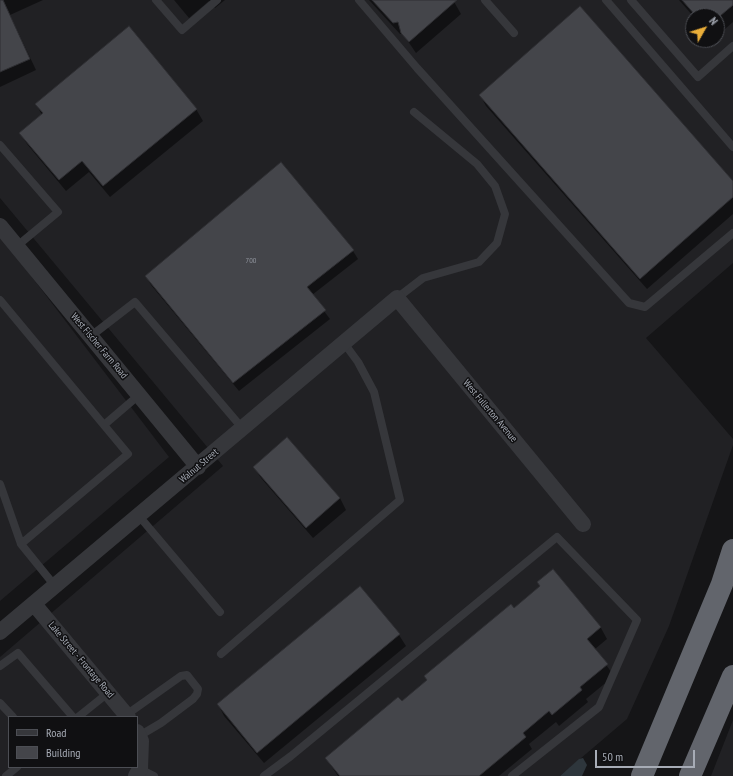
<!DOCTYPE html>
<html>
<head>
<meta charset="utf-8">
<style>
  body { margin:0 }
  #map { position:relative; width:733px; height:776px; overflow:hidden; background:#151517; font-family:"PT Sans Narrow",sans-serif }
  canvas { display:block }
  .legend { position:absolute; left:8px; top:716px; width:130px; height:52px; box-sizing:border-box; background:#101012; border:1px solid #4c4e54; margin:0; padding:5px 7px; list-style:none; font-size:12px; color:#a7acb6 }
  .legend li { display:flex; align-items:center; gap:8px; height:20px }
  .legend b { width:20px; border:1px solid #4c4e54 }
  .north { position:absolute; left:685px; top:8px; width:40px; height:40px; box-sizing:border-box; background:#101012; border:1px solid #4c4e54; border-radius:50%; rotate:51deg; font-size:11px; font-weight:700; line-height:16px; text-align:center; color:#a7acb6 }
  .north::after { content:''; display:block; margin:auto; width:14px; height:18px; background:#eaae39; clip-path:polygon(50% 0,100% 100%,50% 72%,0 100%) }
  .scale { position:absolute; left:595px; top:750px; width:100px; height:18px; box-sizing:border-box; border:2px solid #a7acb6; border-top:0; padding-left:5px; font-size:12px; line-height:14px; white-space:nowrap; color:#a7acb6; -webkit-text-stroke:3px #101012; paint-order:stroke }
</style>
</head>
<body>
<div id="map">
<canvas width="733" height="776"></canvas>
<ul class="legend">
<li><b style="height:5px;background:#36373b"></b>Road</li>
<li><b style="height:11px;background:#44454a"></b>Building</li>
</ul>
<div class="north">N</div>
<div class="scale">50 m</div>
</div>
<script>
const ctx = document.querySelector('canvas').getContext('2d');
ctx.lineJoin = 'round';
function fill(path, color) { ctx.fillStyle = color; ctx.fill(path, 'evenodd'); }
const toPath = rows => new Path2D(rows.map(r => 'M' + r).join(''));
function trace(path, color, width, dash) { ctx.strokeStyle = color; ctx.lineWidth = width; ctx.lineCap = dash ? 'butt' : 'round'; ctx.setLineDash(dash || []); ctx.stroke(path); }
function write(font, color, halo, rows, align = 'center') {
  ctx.font = font + ' "PT Sans Narrow",sans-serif'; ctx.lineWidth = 3; ctx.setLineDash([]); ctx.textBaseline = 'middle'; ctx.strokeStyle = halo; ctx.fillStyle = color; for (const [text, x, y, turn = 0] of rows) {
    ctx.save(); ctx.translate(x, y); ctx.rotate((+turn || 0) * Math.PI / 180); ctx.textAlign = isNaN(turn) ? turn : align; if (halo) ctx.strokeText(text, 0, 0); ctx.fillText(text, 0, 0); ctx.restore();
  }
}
fill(toPath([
  [0,0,733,0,733,263,646,338,733,439,733,445,669,626,627,719,560,776,0,776,0,657,223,466,0,198],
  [693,16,717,16,717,40,693,40],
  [9,717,137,717,137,767,9,767],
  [0,235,169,457,0,601],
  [733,720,733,776,711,776]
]), '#212124');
fill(toPath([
  [583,758,587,765,582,776,560,776,579,759]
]), '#2e363c');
fill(toPath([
  [0,0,43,0,10,15,36,70,0,87],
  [174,0,225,0,215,8,209,1,189,18],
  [369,0,453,0,461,14,416,53,403,34,400,34],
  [679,0,733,0,733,22,717,36,717,16,693,16],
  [480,95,733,182,733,214,647,289,486,106],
  [36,104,196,109,203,121,110,197,89,172,66,191,27,144,20,133,42,115],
  [353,251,358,259,312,295,330,319,239,391,151,285,146,276],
  [254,467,340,498,346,510,313,538,261,478],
  [553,570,601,628,607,639,595,649,614,676,586,699,588,702,559,726,556,722,529,744,532,749,499,776,338,776,326,758,402,703,541,587],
  [359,587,399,635,406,646,264,763,224,716,218,704]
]), '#0007');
const building = toPath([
  [0,0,3,0,30,59,0,72,0,0],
  [372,0,457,0,409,42,401,33,398,22,393,23,372,0],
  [682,0,733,0,733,5,720,16,696,16,682,0],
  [580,6,733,181,733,197,640,279,479,95,580,6],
  [129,26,197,109,103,186,82,161,59,180,19,133,43,113,35,104,129,26],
  [281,162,354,250,307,287,326,310,233,383,145,276,281,162],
  [287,437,340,498,306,528,253,467,287,437],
  [553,569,601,627,587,639,608,664,580,687,582,690,552,715,549,711,523,733,526,737,479,776,340,776,325,758,398,697,402,701,427,680,424,676,511,604,514,608,540,586,537,582,553,569],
  [360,586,400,634,257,753,217,704,360,586]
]);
fill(building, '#44454a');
trace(building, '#2f2f33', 1);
trace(toPath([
  [156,0,182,30,217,0],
  [359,0,417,68,629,303,645,307,733,233],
  [485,0,514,33],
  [606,0,733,147],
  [631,0,698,77,733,46],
  [0,145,58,212,17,246],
  [397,298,423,278,479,262,497,243,505,214,495,186,477,164,414,112],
  [0,300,128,454,21,544],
  [91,336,135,302,243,429],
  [104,425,139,395],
  [0,484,21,544,55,586],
  [139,516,220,612],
  [221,654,400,500,374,392,358,362,344,343],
  [0,666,18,653,73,717],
  [0,703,13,717],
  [126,715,181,676,187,675,198,689,197,694,193,699,161,723,139,736],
  [78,717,108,693],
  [140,769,154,776],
  [6,776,17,767],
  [264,776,291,756,557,537,637,620,599,707,512,776]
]), '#36373b', 8);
trace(toPath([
  [0,226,198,467],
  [34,604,128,717],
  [0,632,397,298,583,524],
  [136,776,140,769,141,741,137,732]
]), '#36373b', 16);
trace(toPath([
  [642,776,722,584,733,550],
  [690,776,733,676]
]), '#62656c', 22);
write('8px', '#8e929b', null, [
  ["700",251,261]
]);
write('10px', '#a7acb6', '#101012', [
  ["West Fischer Farm Road",99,346,50],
  ["West Fullerton Avenue",490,411,50],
  ["Walnut Street",199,466,-40],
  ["Lake Street - Frontage Road",81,660,50]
]);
</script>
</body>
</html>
